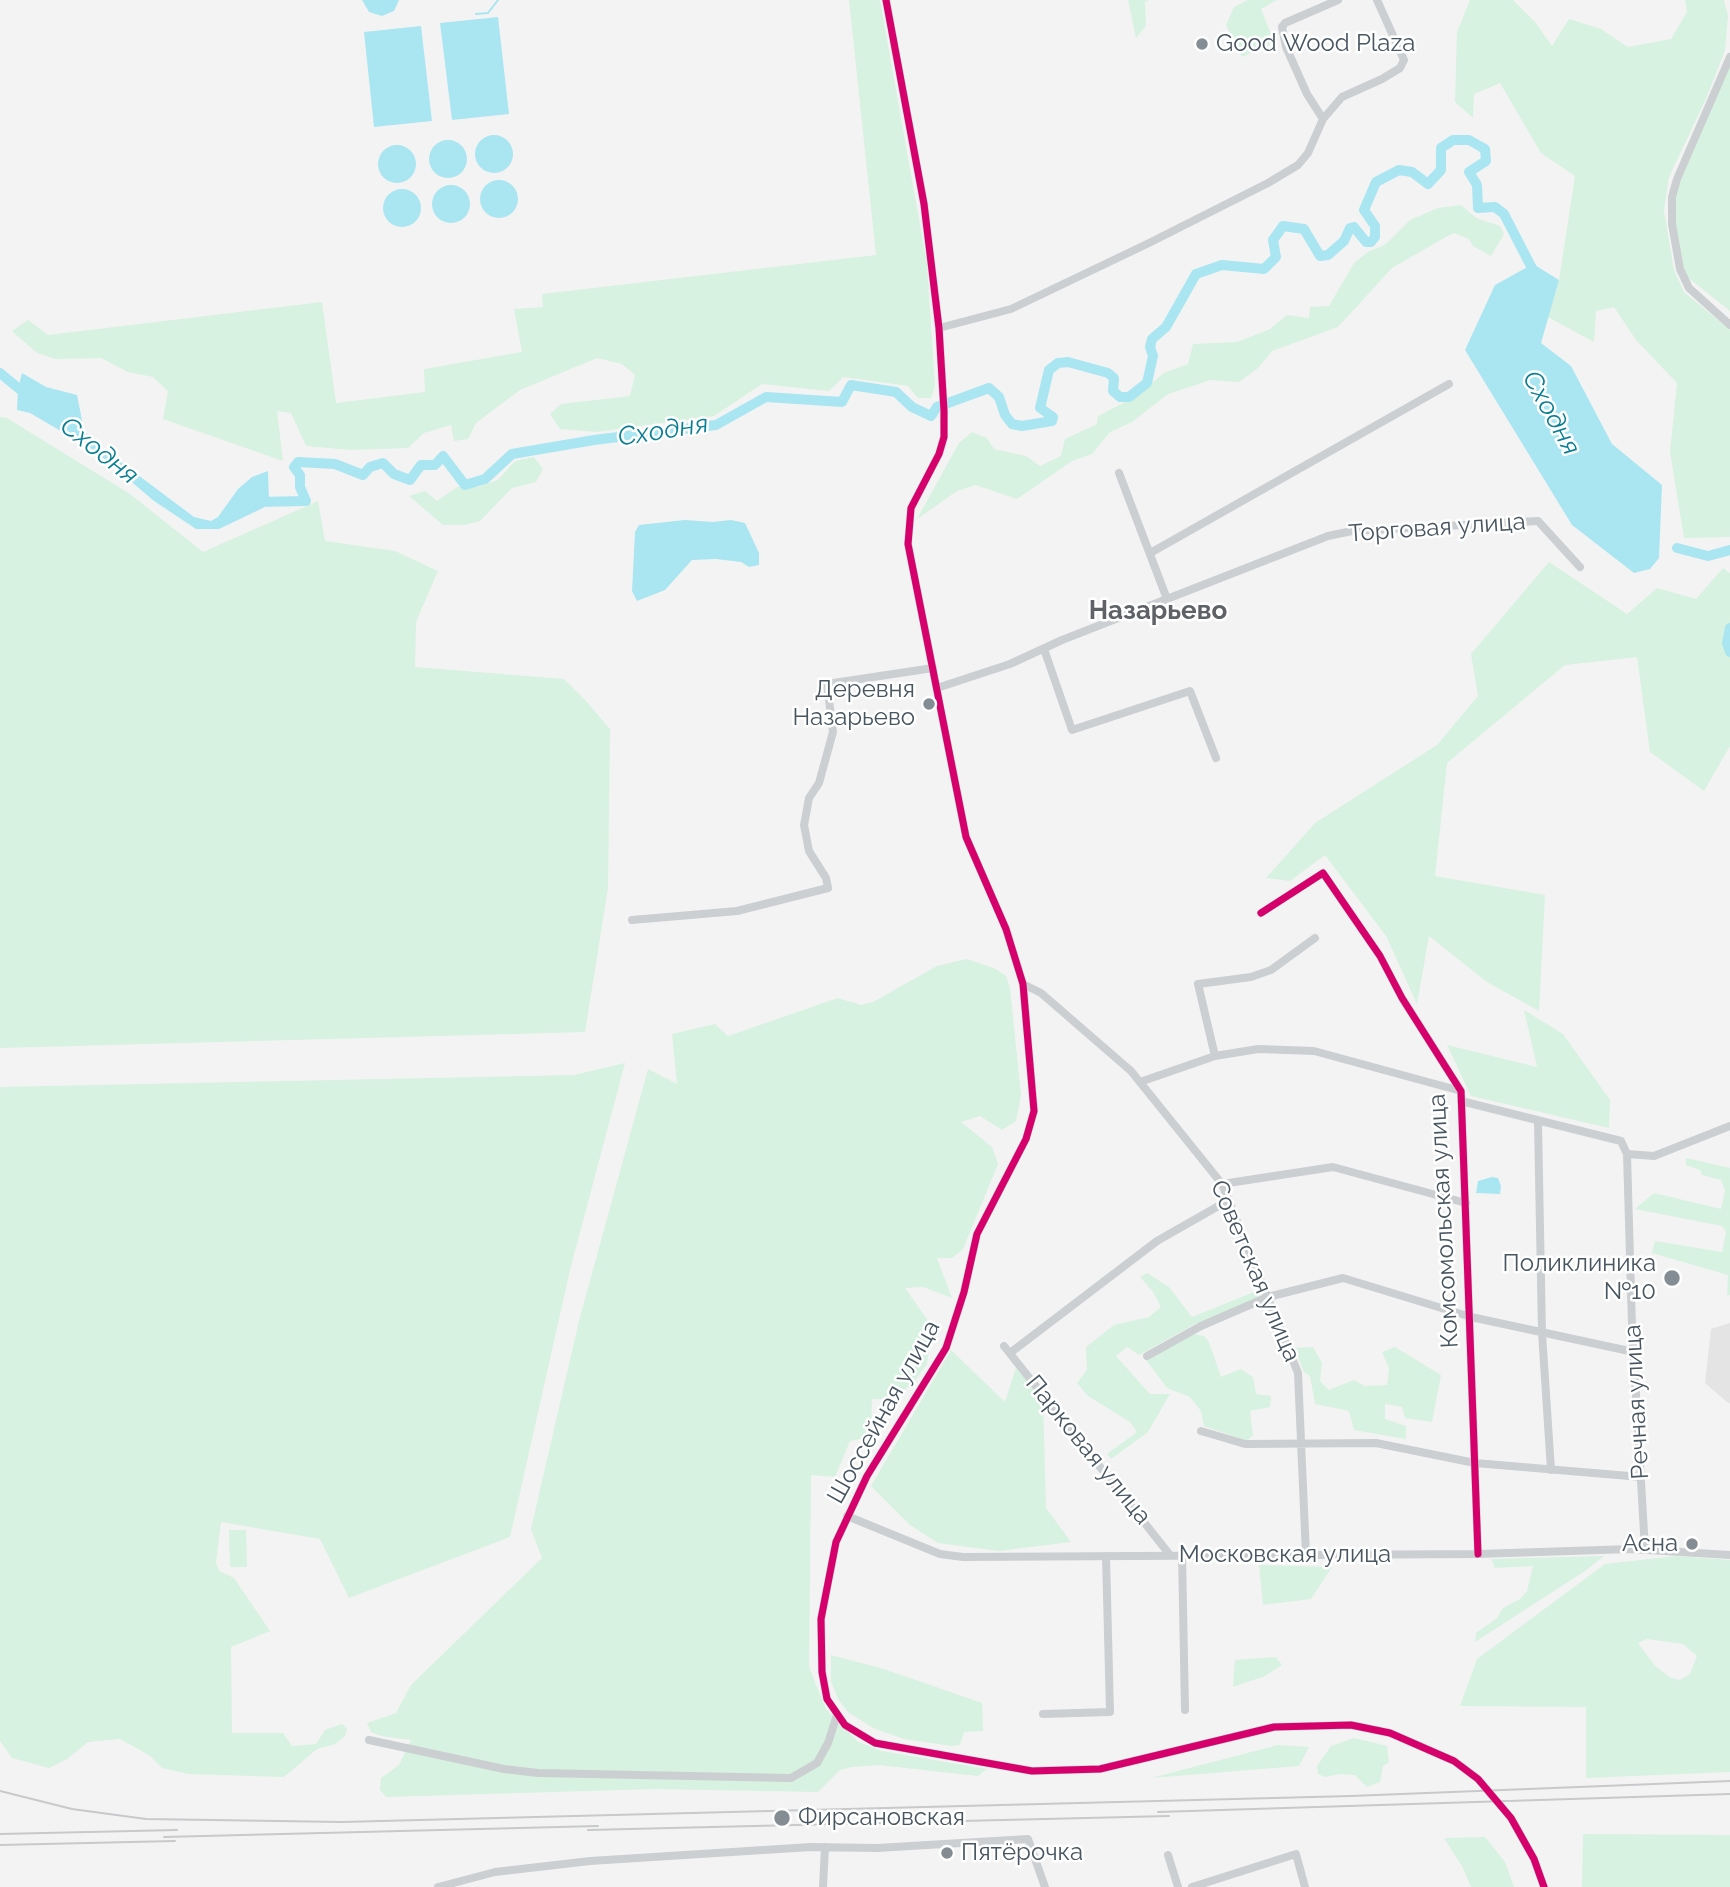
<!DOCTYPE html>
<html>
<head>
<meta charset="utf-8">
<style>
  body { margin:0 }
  canvas { display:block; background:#f3f3f3 }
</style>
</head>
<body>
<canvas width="1730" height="1887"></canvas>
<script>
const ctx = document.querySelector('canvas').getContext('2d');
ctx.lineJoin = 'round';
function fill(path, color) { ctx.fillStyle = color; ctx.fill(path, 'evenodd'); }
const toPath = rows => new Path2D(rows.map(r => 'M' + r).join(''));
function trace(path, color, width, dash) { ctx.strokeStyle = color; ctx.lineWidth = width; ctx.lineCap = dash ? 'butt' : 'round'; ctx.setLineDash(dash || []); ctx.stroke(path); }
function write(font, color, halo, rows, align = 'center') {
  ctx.font = font + ' Raleway,sans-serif'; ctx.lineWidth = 5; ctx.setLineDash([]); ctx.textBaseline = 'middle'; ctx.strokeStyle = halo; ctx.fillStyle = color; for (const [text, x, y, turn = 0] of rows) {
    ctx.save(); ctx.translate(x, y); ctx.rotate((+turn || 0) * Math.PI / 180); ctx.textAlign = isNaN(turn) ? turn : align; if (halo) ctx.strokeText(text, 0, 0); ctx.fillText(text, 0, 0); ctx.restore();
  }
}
fill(toPath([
  [1730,1323,1730,1403,1728,1403,1705,1383,1711,1329]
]), '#e4e4e5');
fill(toPath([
  [849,0,880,0,927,264,935,386,931,398,918,398,908,386,843,377,829,391,762,384,714,416,596,432,560,429,550,414,561,404,630,396,635,375,622,364,597,358,520,390,476,423,468,439,454,441,451,425,424,433,408,448,350,450,306,446,291,413,277,411,283,461,163,419,168,391,153,377,128,372,101,358,56,359,37,353,12,331,28,320,48,335,322,302,336,403,425,392,424,369,522,352,514,309,543,307,542,294,876,255],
  [1128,0,1149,0,1145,2,1146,26,1136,38],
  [1248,0,1277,0,1261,9,1273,39,1268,46,1242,57,1226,25,1234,7],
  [1470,0,1513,0,1535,22,1552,46,1569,19,1601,29,1628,47,1671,39,1687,12,1685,0,1724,0,1728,16,1725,50,1706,99,1669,177,1664,211,1674,270,1684,292,1730,330,1730,537,1684,538,1670,452,1677,383,1636,340,1614,307,1596,311,1594,342,1548,317,1559,280,1575,176,1541,153,1500,83,1474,94,1473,118,1455,102,1457,32],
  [1730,66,1730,311,1686,276,1676,240,1676,188],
  [1461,205,1476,218,1500,226,1504,234,1491,256,1473,246,1469,239,1454,233,1444,238,1392,268,1338,327,1272,351,1258,368,1239,382,1211,380,1168,394,1132,422,1110,432,1092,454,1072,461,1017,499,976,485,957,491,917,519,959,443,972,432,987,438,994,449,1026,456,1040,466,1061,456,1065,439,1097,424,1098,416,1135,397,1164,373,1188,364,1193,344,1237,342,1270,329,1287,315,1309,318,1310,307,1329,306,1354,263,1368,252,1386,244,1410,220,1438,208],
  [0,417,7,418,130,494,203,552,318,501,325,541,395,551,438,571,416,622,415,667,564,679,586,701,610,729,608,888,585,1032,0,1048],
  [534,457,543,469,536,482,512,488,480,521,465,525,443,525,409,496,425,491,437,501,457,487,478,487,498,480,515,461],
  [1549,562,1627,614,1657,588,1696,599,1723,568,1730,573,1730,746,1704,791,1650,752,1637,657,1565,665,1447,763,1435,876,1545,895,1539,1011,1487,982,1429,936,1417,1004,1386,936,1325,855,1290,881,1266,878,1315,823,1437,745,1478,696,1471,654],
  [967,959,996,969,1006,976,1010,988,1021,1095,1016,1121,1002,1130,980,1116,961,1122,992,1147,998,1164,963,1249,952,1258,937,1258,952,1298,923,1287,905,1288,931,1325,927,1364,913,1383,892,1399,872,1399,871,1428,866,1438,850,1441,835,1477,811,1475,809,1667,826,1709,858,1742,882,1751,987,1769,978,1776,879,1765,852,1767,840,1770,818,1792,656,1789,386,1797,380,1790,381,1778,399,1765,411,1740,381,1736,371,1732,367,1723,396,1713,411,1685,542,1558,531,1529,579,1321,648,1069,677,1084,672,1034,715,1024,728,1036,838,998,861,1005,873,1002,937,966],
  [1524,1010,1563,1034,1610,1100,1609,1128,1471,1096,1447,1045,1537,1067],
  [625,1063,570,1270,510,1537,349,1598,320,1539,221,1522,216,1563,219,1571,234,1578,270,1631,231,1647,232,1733,283,1733,292,1746,316,1744,325,1730,342,1724,347,1729,345,1736,335,1744,317,1749,284,1777,188,1774,162,1768,149,1755,120,1739,88,1742,67,1759,49,1768,12,1758,0,1741,0,1087,574,1075],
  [1686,1158,1730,1168,1730,1295,1727,1295,1728,1275,1652,1253,1655,1241,1722,1252,1726,1232,1722,1226,1635,1209,1654,1193,1721,1209,1725,1190,1721,1180,1702,1175,1700,1170,1686,1165],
  [1147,1273,1169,1287,1192,1317,1259,1290,1262,1297,1193,1325,1139,1355,1127,1347,1116,1356,1150,1394,1170,1394,1148,1432,1111,1459,1107,1454,1137,1432,1130,1422,1088,1396,1077,1383,1087,1370,1086,1347,1114,1325,1149,1317,1161,1307,1153,1292,1140,1277],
  [1193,1334,1204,1336,1209,1342,1221,1377,1241,1369,1253,1377,1256,1394,1271,1396,1270,1407,1250,1411,1253,1435,1247,1441,1204,1426,1201,1411,1190,1397,1167,1388,1146,1360],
  [1313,1347,1322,1363,1320,1381,1329,1390,1354,1380,1365,1386,1387,1385,1389,1368,1382,1352,1395,1347,1441,1375,1432,1422,1405,1418,1402,1407,1385,1404,1385,1419,1406,1426,1406,1439,1354,1430,1349,1411,1315,1404,1310,1376,1304,1372,1294,1348],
  [951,1350,1005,1402,1016,1368,1043,1400,1046,1508,1071,1542,999,1551,938,1543,910,1525,871,1486],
  [229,1530,246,1530,247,1567,230,1567],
  [1604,1556,1585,1571,1475,1642,1476,1633,1497,1618,1503,1608,1520,1599,1527,1591,1533,1566,1495,1568,1491,1559],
  [1676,1556,1730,1560,1730,1772,1586,1778,1586,1707,1460,1706,1477,1659,1605,1564],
  [1647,1639,1683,1644,1697,1656,1690,1674,1680,1680,1671,1678,1655,1666,1638,1643],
  [1259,1565,1332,1567,1311,1599,1263,1605],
  [831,1655,884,1669,982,1703,983,1731,964,1732,960,1745,952,1746,904,1739,873,1728,848,1712,838,1699,831,1681],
  [1276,1657,1282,1665,1265,1676,1233,1687,1235,1660],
  [1354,1738,1387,1746,1389,1762,1383,1766,1380,1782,1367,1787,1355,1775,1340,1774,1325,1777,1318,1774,1317,1766,1331,1746],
  [1278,1745,1309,1747,1299,1766,1151,1778],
  [1583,1834,1730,1835,1730,1887,1582,1887],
  [1485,1837,1505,1862,1514,1887,1471,1887,1463,1868,1444,1838]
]), '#d7f2e0');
fill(toPath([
  [362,0,399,0,394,11,382,16,369,12],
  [498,17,509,114,452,120,440,23],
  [421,26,432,121,374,127,364,32],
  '475 154a19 19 0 1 1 38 0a19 19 0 1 1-38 0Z',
  '429 159a19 19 0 1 1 38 0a19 19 0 1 1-38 0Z',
  '378 164a19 19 0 1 1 38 0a19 19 0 1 1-38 0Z',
  '480 199a19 19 0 1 1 38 0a19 19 0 1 1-38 0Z',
  '432 204a19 19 0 1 1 38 0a19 19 0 1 1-38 0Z',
  '383 208a19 19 0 1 1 38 0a19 19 0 1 1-38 0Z',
  [1533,264,1559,280,1541,343,1571,366,1612,444,1662,485,1659,558,1650,569,1634,573,1572,525,1465,350,1495,285],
  [22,373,46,387,77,395,84,430,90,439,194,517,211,521,218,517,238,489,252,477,268,471,269,501,263,508,219,529,196,529,154,501,95,451,30,413,17,410,18,389],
  [685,520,713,522,731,520,745,523,759,553,759,565,749,567,741,562,716,559,692,560,665,590,637,601,632,591,635,532,639,525],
  [1492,1177,1498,1178,1501,1186,1500,1194,1476,1193,1478,1181]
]), '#aae6f1');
trace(toPath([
  [476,14,488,13,498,0]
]), '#aae6f1', 2);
trace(toPath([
  [0,373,28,396],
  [257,502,306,501,300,487,300,475,294,467,298,462,335,464,363,475,370,467,383,463,394,474,410,480,421,465,435,465,443,456,465,485,485,479,512,454,594,440,716,425,766,397,842,402,851,385,896,392,912,407,931,416,937,407,989,388,999,397,1005,415,1012,424,1022,426,1052,421,1053,417,1040,408,1049,370,1058,363,1068,362,1108,373,1114,378,1113,391,1120,397,1129,397,1147,383,1153,356,1150,347,1152,339,1166,327,1196,274,1222,265,1264,269,1276,257,1273,240,1283,226,1304,229,1320,256,1328,255,1344,241,1350,228,1354,227,1366,242,1371,242,1375,237,1375,226,1364,210,1376,182,1399,170,1412,172,1428,184,1441,170,1441,148,1453,140,1469,140,1485,149,1486,161,1469,172,1477,185,1478,208,1495,207,1504,214,1536,276],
  [1677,548,1708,556,1730,550],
  [1730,628,1727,643,1730,652]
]), '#aae6f1', 10);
trace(toPath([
  [886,0,924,204,939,328,944,411,944,437,939,454,911,508,908,544,966,837,1006,929,1023,984,1034,1111,1026,1139,977,1234,964,1292,946,1348,867,1476,836,1542,821,1619,822,1672,827,1699,845,1725,875,1743,1032,1771,1100,1769,1274,1727,1351,1725,1390,1733,1454,1761,1478,1779,1511,1818,1534,1859,1544,1887],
  [1730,57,1677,179,1672,197,1672,224,1680,269,1689,288,1730,325],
  [1323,119,1342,97,1382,79,1400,68,1404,60,1377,0],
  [939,328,1011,309,1149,243,1268,183,1298,165,1308,153,1323,119,1307,94,1286,47,1282,27,1285,23,1338,0],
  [1119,473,1167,599],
  [1152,552,1449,384],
  [1044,649,1072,730,1190,691,1216,758],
  [937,688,1010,664,1062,640,1328,536,1352,531,1538,521,1580,567],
  [1261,913,1323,873,1380,956,1402,998,1461,1091,1478,1554],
  [632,920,737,911,828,888,826,878,809,851,804,825,809,798,819,783,833,732,827,684,933,668],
  [1023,984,1041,993,1131,1071,1222,1184,1298,1373,1306,1555],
  [1215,1056,1198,984,1251,977,1271,970,1315,938],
  [1140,1082,1215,1056,1258,1049,1314,1051,1461,1091],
  [1461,1101,1621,1141,1627,1154],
  [1538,1122,1542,1333,1551,1470],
  [1222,1184,1333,1167,1466,1203],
  [1004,1346,1170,1555],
  [1010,1353,1157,1241,1229,1200],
  [1147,1356,1201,1326,1268,1297,1343,1278,1471,1317,1634,1352],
  [1201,1431,1245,1444,1376,1443,1475,1463,1641,1477],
  [847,1516,940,1554,963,1557,1478,1554,1631,1549,1730,1555],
  [1645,1550,1632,1326,1627,1154,1654,1156,1730,1126],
  [1182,1555,1185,1710],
  [1043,1714,1110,1712,1106,1556],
  [369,1740,504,1769,538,1773,791,1778,817,1763,828,1743,837,1715],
  [1168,1855,1178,1887],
  [438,1887,495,1872,590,1861,811,1847,877,1848,1028,1839,1045,1887],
  [823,1887,825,1847],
  [1192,1887,1296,1854,1305,1887]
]), '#cccfd1', 8);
trace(toPath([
  [0,1791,72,1809,146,1819,342,1822,1351,1796,1730,1781],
  [1158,1812,1730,1794],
  [588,1830,1169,1816],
  [0,1834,177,1830],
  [164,1837,598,1826],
  [0,1845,175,1841]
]), '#c8c9cb', 2);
trace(toPath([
  [886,0,924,204,939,328,944,411,944,437,939,454,911,508,908,544,966,837,1006,929,1023,984,1034,1111,1026,1139,977,1234,964,1292,946,1348,867,1476,836,1542,821,1619,822,1672,827,1699,845,1725,875,1743,1032,1771,1100,1769,1274,1727,1351,1725,1390,1733,1454,1761,1478,1779,1511,1818,1534,1859,1544,1887],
  [1261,913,1323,873,1380,956,1402,998,1461,1091,1478,1554]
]), '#d6006c', 7);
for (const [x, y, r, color] of [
  [1202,44,7,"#848d93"],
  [929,704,7,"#848d93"],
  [1672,1278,9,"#848d93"],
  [1692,1544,7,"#848d93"],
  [782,1818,9,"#848d93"],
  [947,1853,7,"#848d93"]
]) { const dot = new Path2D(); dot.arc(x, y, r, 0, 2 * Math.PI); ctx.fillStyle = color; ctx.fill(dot); trace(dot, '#fff', 2.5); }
write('24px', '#485660', '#fff', [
  ["Good Wood Plaza",1216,44],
  ["Деревня",915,690,"right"],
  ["Назарьево",915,718,"right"],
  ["Поликлиника",1656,1264,"right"],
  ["№10",1656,1292,"right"],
  ["Асна",1678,1544,"right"],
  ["Фирсановская",798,1818],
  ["Пятёрочка",961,1853]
], 'left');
write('24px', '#485660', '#fff', [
  ["Торговая улица",1437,528,-4],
  ["Комсомольская улица",1444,1221,-93],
  ["Советская улица",1255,1271,67],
  ["Речная улица",1637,1402,-93],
  ["Шоссейная улица",884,1412,-61],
  ["Парковая улица",1088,1450,51],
  ["Московская улица",1285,1555]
]);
write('italic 26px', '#097f94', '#fff', [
  ["Сходня",1551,413,61],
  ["Сходня",663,431,-9],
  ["Сходня",99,451,38]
]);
write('bold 26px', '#5e6267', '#fff', [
  ["Назарьево",1158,611]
]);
</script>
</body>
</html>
